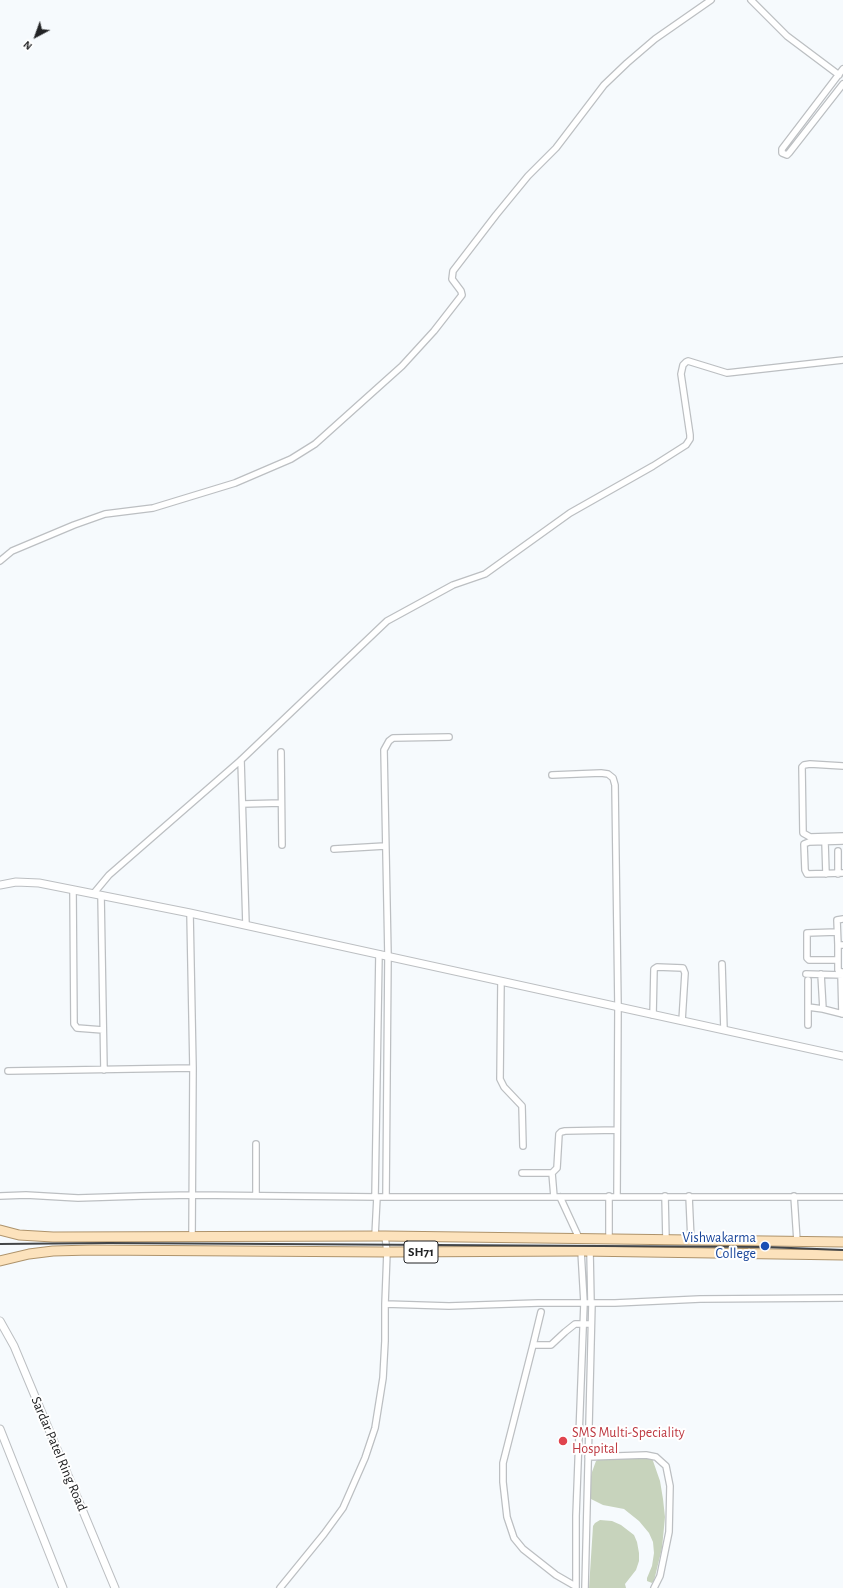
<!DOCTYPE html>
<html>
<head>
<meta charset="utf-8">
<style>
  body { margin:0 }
  #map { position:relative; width:843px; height:1588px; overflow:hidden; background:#f6fafd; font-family:"Alegreya Sans",sans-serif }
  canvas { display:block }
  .north { position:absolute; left:16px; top:16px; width:40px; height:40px; -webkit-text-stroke:3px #fff; paint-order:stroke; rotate:221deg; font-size:11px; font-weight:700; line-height:16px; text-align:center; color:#222325 }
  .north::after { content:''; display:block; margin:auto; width:14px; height:18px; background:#222325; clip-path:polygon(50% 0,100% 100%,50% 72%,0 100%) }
</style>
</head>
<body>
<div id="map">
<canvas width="843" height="1588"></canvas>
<div class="north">N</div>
</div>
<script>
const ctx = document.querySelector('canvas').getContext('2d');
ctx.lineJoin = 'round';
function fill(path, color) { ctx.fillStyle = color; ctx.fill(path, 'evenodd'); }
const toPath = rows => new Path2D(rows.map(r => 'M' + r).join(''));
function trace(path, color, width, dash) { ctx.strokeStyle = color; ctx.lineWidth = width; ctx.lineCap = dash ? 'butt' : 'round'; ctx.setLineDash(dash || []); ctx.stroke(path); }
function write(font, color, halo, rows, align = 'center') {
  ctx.font = font + ' "Alegreya Sans",sans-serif'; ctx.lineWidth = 4; ctx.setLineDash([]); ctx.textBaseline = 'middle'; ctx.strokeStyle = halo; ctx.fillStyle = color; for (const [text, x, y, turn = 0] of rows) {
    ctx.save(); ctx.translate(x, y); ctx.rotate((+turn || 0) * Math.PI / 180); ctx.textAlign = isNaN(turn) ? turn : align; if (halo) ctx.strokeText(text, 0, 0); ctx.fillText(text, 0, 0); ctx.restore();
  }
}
fill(toPath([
  [639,1453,652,1458,660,1481,663,1499,665,1517,662,1548,654,1581,652,1583,647,1581,647,1578,652,1566,654,1553,653,1542,649,1533,639,1521,624,1509,603,1505,591,1499,590,1481,592,1472,596,1461,600,1459],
  [600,1520,612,1521,621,1525,634,1535,637,1542,639,1553,639,1561,636,1570,625,1584,626,1588,589,1588,593,1526,595,1523]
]), '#c7d3bc');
const minor = toPath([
  [751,0,787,36,839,75],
  [843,69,782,149,782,153,787,155,789,153,843,84],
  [0,561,12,551,74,525,105,514,153,508,235,483,291,459,315,444,402,366,434,331,462,295,461,291,452,279,453,271,496,215,528,176,556,148,604,85,627,63,655,39,711,0],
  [281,752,282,845],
  [241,760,246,925],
  [843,766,810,764,804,765,802,767,803,833,810,837,843,836],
  [552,775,601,773,608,774,613,778,615,785,618,1007,617,1196],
  [243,804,281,803],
  [843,841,809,842,804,844,805,870,807,874,843,873],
  [825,842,826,874],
  [334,849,385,846],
  [838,851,838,874],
  [73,890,74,1024,77,1028,103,1030],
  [94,893,109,875,241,760,387,621,453,585,485,574,570,513,653,466,686,445,690,439,690,435,681,374,683,365,686,362,688,361,727,373,843,360],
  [101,895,104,1070],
  [190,913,193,1068,192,1237],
  [837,932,807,933,807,958,809,960,838,960],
  [838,945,837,920,843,919],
  [843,945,838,945,838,970,841,972,843,972],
  [722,964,724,1030],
  [806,974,843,975],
  [821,974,823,1009,843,1014],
  [841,975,842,1014],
  [808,980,808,1007],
  [501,981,500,1079,504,1087,522,1106,523,1146],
  [653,1015,654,969,657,967,683,968,685,973,682,1021],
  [808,1025,808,1007,823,1009],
  [8,1071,193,1068],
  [256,1144,256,1195],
  [522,1173,552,1173],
  [0,1196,26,1195,78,1198,141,1196,192,1195,377,1197,843,1197],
  [665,1196,666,1240],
  [689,1196,691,1240],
  [794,1196,797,1241],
  [375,1197,379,954],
  [386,1197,388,956,384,750,389,741,393,738,449,737],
  [554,1197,552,1173,557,1168,559,1134,561,1132,565,1131,617,1130],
  [560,1197,579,1238],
  [375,1236,377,1197],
  [609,1239,609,1196],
  [590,1251,591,1303],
  [385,1304,449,1306,538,1303,615,1303,700,1299,843,1298],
  [541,1312,533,1345,551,1345,565,1332,575,1324,591,1324],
  [533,1345,503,1463,503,1482,507,1517,514,1538,523,1549,556,1575,575,1586],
  [588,1457,646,1455,656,1457,666,1466,670,1486,669,1532,660,1576,654,1588],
  [280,1588,324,1534,343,1508,365,1458,375,1428,383,1378,385,1341,385,1304,387,1252,385,1236],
  [576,1588,576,1516,584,1303,581,1251],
  [585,1588,592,1303]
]);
const tertiary = toPath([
  [0,885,16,882,39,883,190,913,843,1056],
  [0,1321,14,1346,115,1588],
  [0,1429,63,1588]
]);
const primary = toPath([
  [0,1230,19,1235,53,1237,385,1236,843,1242],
  [0,1261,29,1254,53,1251,91,1250,387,1252,581,1251,843,1255]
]);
trace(minor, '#bcbfc2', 8);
trace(tertiary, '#bcbfc2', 9);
trace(primary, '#ae936b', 11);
trace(minor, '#fff', 5.5);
trace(tertiary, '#fff', 7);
trace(primary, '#fce2bc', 9);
trace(toPath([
  [0,1244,109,1243,765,1247,843,1250]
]), '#434547', 2);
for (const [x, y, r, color] of [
  [765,1246,5,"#1a4fb4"],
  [563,1441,5,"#e0444e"]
]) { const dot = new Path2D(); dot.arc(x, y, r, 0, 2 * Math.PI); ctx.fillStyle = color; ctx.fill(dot); trace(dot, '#fff', 1.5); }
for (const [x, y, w] of [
  [421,1252,34]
]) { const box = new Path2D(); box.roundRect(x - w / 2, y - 11, w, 22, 3); ctx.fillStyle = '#fff'; ctx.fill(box); trace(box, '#222325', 1); }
write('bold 13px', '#222325', null, [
  ["SH71",421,1252]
]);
write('14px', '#164399', '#fff', [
  ["Vishwakarma",756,1238],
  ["College",756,1254]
], 'right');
write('14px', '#be3a42', '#fff', [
  ["SMS Multi-Speciality",572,1433],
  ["Hospital",572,1449]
], 'left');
write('14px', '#222325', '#fff', [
  ["Sardar Patel Ring Road",59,1454,67]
]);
</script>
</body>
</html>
